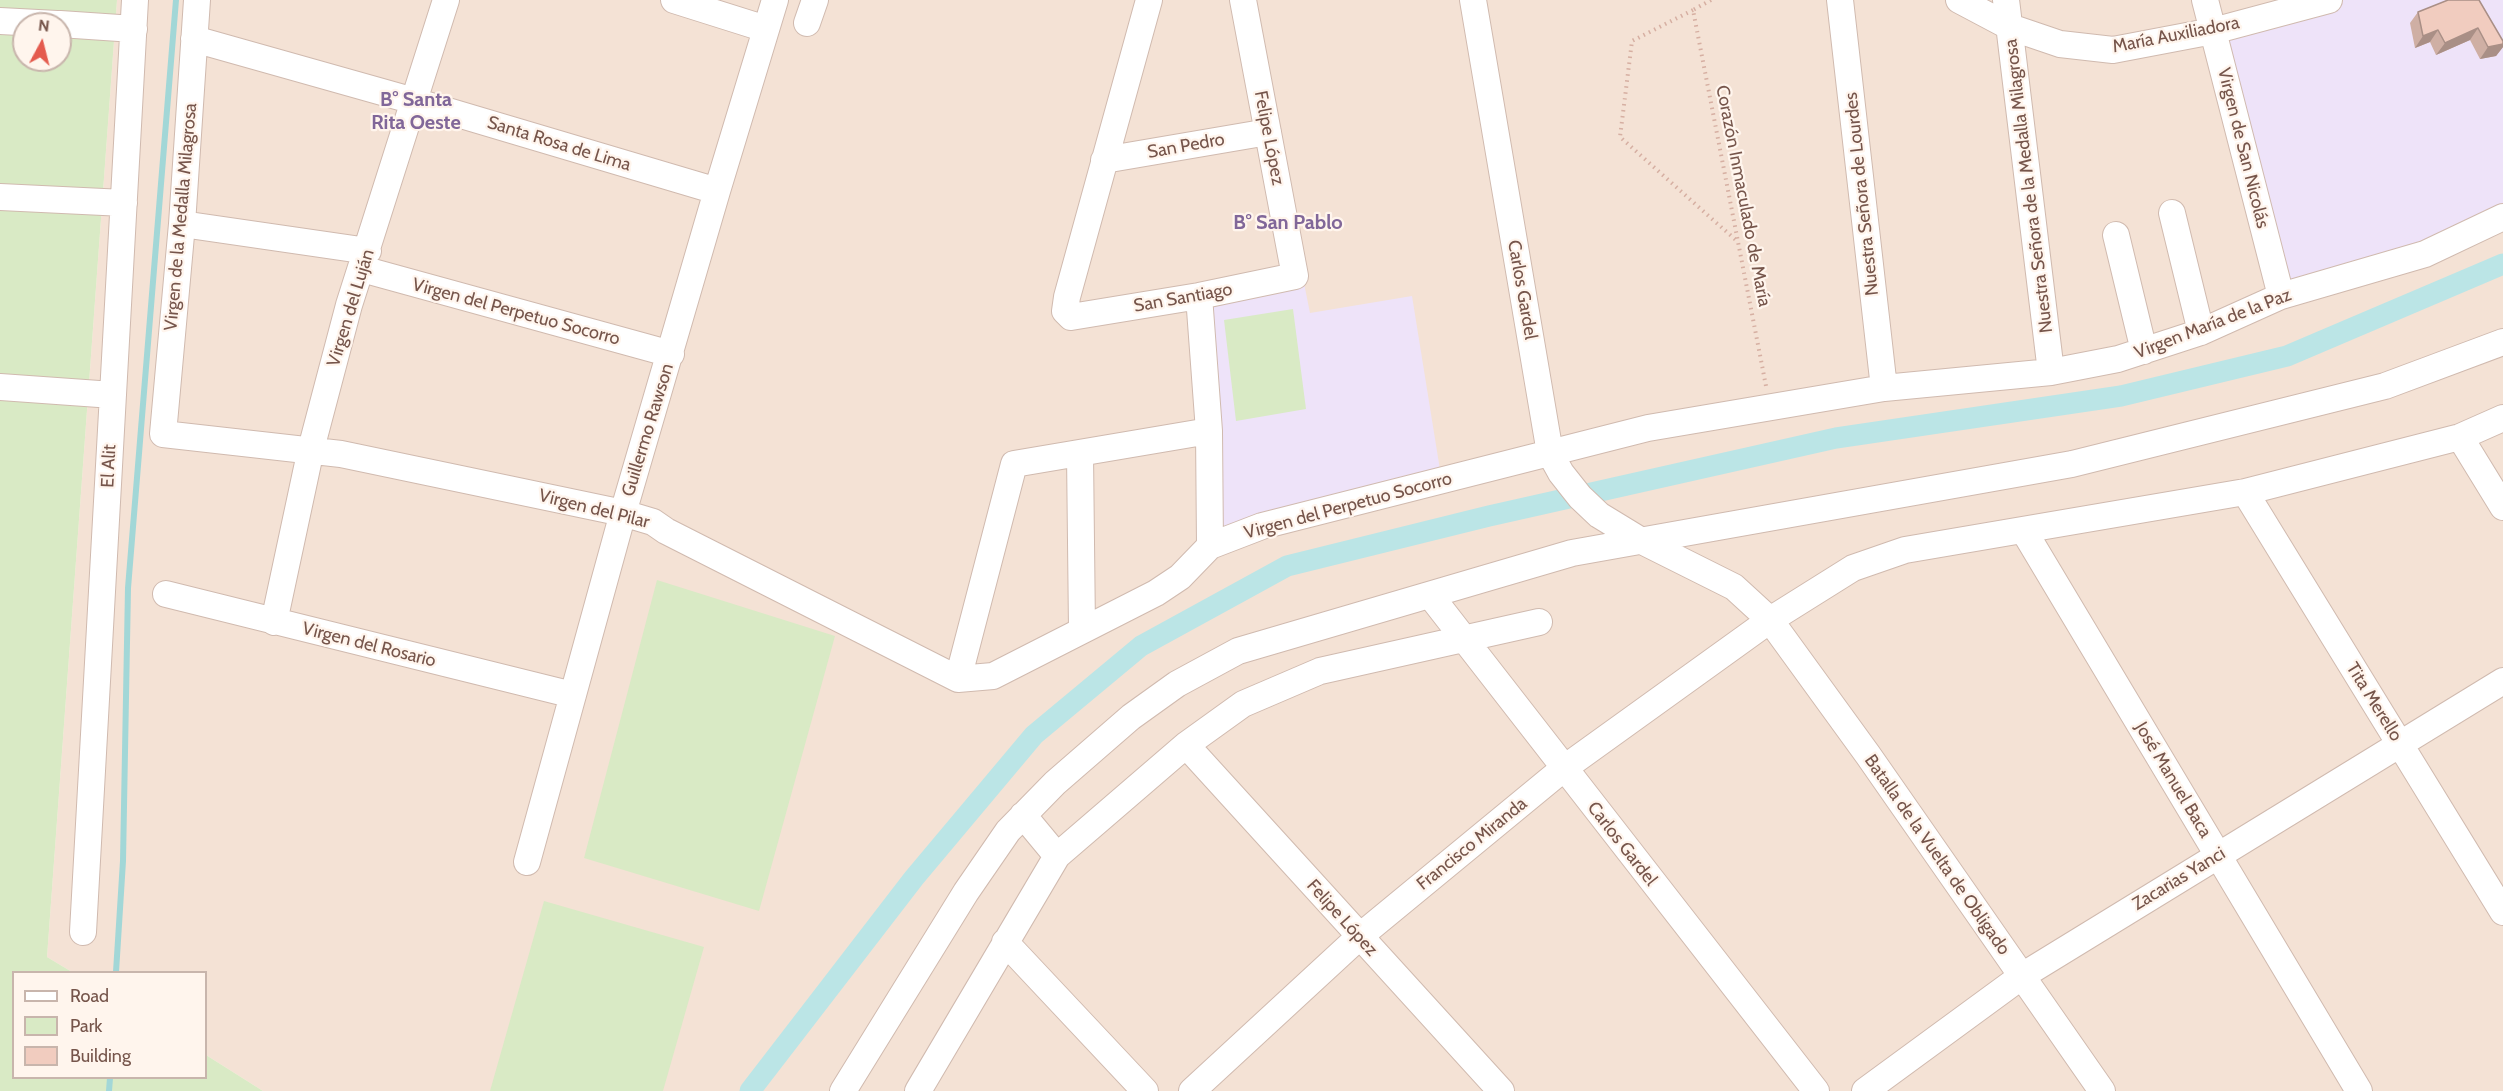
<!DOCTYPE html>
<html>
<head>
<meta charset="utf-8">
<style>
  body { margin:0 }
  #map { position:relative; width:2503px; height:1091px; overflow:hidden; background:#fcf1e7; font-family:Cabin,sans-serif }
  canvas { display:block }
  .legend { position:absolute; left:12px; top:971px; width:195px; height:108px; box-sizing:border-box; background:#fff5ed; border:2px solid #c8b5ac; margin:0; padding:8px 10px; list-style:none; font-size:18px; color:#76554b }
  .legend li { display:flex; align-items:center; gap:12px; height:30px }
  .legend b { width:30px; border:2px solid #c8b5ac }
  .north { position:absolute; left:12px; top:12px; width:60px; height:60px; box-sizing:border-box; background:#fff5ed; border:2px solid #c8b5ac; border-radius:50%; rotate:7deg; font-size:16px; font-weight:700; line-height:24px; text-align:center; color:#76554b }
  .north::after { content:''; display:block; margin:auto; width:21px; height:27px; background:#e45b4e; clip-path:polygon(50% 0,100% 100%,50% 72%,0 100%) }
</style>
</head>
<body>
<div id="map">
<canvas width="2503" height="1091"></canvas>
<ul class="legend">
<li><b style="height:8px;background:#fff"></b>Road</li>
<li><b style="height:16px;background:#d9eac5"></b>Park</li>
<li><b style="height:16px;background:#f1ccbf"></b>Building</li>
</ul>
<div class="north">N</div>
</div>
<script>
const ctx = document.querySelector('canvas').getContext('2d');
ctx.lineJoin = 'round';
function fill(path, color) { ctx.fillStyle = color; ctx.fill(path, 'evenodd'); }
const toPath = rows => new Path2D(rows.map(r => 'M' + r).join(''));
function trace(path, color, width, dash) { ctx.strokeStyle = color; ctx.lineWidth = width; ctx.lineCap = dash ? 'butt' : 'round'; ctx.setLineDash(dash || []); ctx.stroke(path); }
function write(font, color, halo, rows, align = 'center') {
  ctx.font = font + ' Cabin,sans-serif'; ctx.lineWidth = 4.5; ctx.setLineDash([]); ctx.textBaseline = 'middle'; ctx.strokeStyle = halo; ctx.fillStyle = color; for (const [text, x, y, turn = 0] of rows) {
    ctx.save(); ctx.translate(x, y); ctx.rotate((+turn || 0) * Math.PI / 180); ctx.textAlign = isNaN(turn) ? turn : align; if (halo) ctx.strokeText(text, 0, 0); ctx.fillText(text, 0, 0); ctx.restore();
  }
}
fill(toPath([
  [117,0,2503,0,2503,1091,263,1091,206,1055,206,972,72,972,47,957]
]), '#f4e2d5');
fill(toPath([
  [2330,0,2503,0,2503,216,2282,295,2214,32],
  [1303,278,1310,313,1412,296,1441,476,1218,538,1204,300]
]), '#eee3f9');
fill(toPath([
  [0,0,117,0,47,957,72,972,14,972,14,1078,206,1078,206,1055,263,1091,0,1091],
  [24,24,60,24,60,60,24,60],
  [1293,309,1306,409,1236,421,1224,320],
  [657,580,835,636,759,911,584,858],
  [544,901,704,947,663,1091,490,1091]
]), '#d9eac5');
trace(toPath([
  [116,972,123,861,128,588,176,0],
  [109,1091,110,1078]
]), '#a2d7d7', 6);
trace(toPath([
  [750,1091,914,878,1034,735,1141,646,1287,566,1489,516,1836,438,2121,396,2287,356,2503,264]
]), '#bbe5e6', 21);
const minor = toPath([
  [197,0,182,224,163,434,341,454,623,513,653,522,666,531,958,679,993,676,1156,593,1180,577,1210,546,1262,526,1648,428,1884,388,2051,372,2118,359,2201,332,2281,296,2425,254,2503,217],
  [674,0,766,29],
  [1149,0,1067,297,1065,311,1071,317,1199,296,1295,276,1243,0],
  [1473,0,1550,453,1561,473,1580,497,1599,515,1640,540,1734,587,1770,620,1868,755,2102,1091],
  [1840,0,1884,388],
  [1959,0,2010,27,2060,44,2113,50,2213,31,2329,0],
  [2006,0,2051,372],
  [2205,0,2281,296],
  [0,21,57,24],
  [807,23,815,0],
  [60,24,134,29],
  [194,39,414,101,717,191],
  [1104,160,1268,132],
  [0,197,124,203],
  [2172,213,2201,332],
  [182,224,368,251],
  [2116,235,2144,351],
  [362,269,671,354],
  [1199,296,1209,431,1210,546],
  [0,387,113,395],
  [2460,437,2503,507],
  [1080,454,1082,630],
  [2245,492,2503,912],
  [2024,531,2359,1091],
  [166,594,573,695],
  [1430,595,1816,1091],
  [274,622,311,449,349,305,446,0],
  [958,679,1014,464,1209,431],
  [1186,745,1501,1091],
  [1023,815,1057,856],
  [527,862,623,513,717,191,775,0],
  [83,932,135,0],
  [1005,942,1145,1091],
  [843,1091,966,892,1008,831,1055,783,1131,717,1177,684,1238,651,1572,553,2072,464,2385,386,2503,342],
  [918,1091,1057,856,1186,745,1243,704,1320,671,1539,622],
  [1192,1091,1359,937,1563,769,1770,620,1853,568,1905,550,2245,492,2460,437,2503,418],
  [1865,1091,2022,976,2503,681]
]);
trace(minor, '#d0baaf', 28);
trace(toPath([
  [1711,0,1693,10,1766,386],
  [1693,10,1632,41,1620,137,1738,242]
]), '#d6afa2', 4, [1.5, 4.5]);
trace(minor, '#fff', 26);
fill(toPath([
  [2448,0,2503,41,2503,47,2496,56,2480,59,2470,40,2436,55,2430,42,2415,48,2410,23,2418,12]
]), '#cfafa4');
fill(toPath([
  [2478,28,2470,40,2436,55,2445,43],
  [2438,30,2430,42,2415,48,2423,36],
  [2503,44,2503,47,2496,56,2480,59,2488,47]
]), '#a98f86');
const building = toPath([
  [2448,0,2479,0,2503,41,2503,44,2488,47,2478,28,2445,43,2438,30,2423,36,2418,12,2448,0]
]);
fill(building, '#f1ccbf');
trace(building, '#a98f86', 1.5);
write('18px', '#76554b', '#fff5ed', [
  ["María Auxiliadora",2176,35,-11],
  ["Felipe López",1269,138,79],
  ["Santa Rosa de Lima",559,144,17],
  ["San Pedro",1186,146,-10],
  ["Virgen de San Nicolás",2243,148,76],
  ["Nuestra Señora de la Medalla Milagrosa",2029,186,-97],
  ["Nuestra Señora de Lourdes",1862,194,-96],
  ["Corazón Inmaculado de María",1743,196,79],
  ["Virgen de la Medalla Milagrosa",181,217,-85],
  ["Carlos Gardel",1522,290,80],
  ["San Santiago",1183,298,-10],
  ["Virgen del Luján",351,308,-73],
  ["Virgen del Perpetuo Socorro",516,312,15],
  ["Virgen María de la Paz",2213,324,-21],
  ["Guillermo Rawson",648,430,-73],
  ["El Alit",109,466,-87],
  ["Virgen del Perpetuo Socorro",1348,506,-15],
  ["Virgen del Pilar",594,509,14],
  ["Virgen del Rosario",369,645,14],
  ["Tita Merello",2374,702,58],
  ["José Manuel Baca",2173,780,59],
  ["Francisco Miranda",1472,844,-39],
  ["Carlos Gardel",1622,844,52],
  ["Batalla de la Vuelta de Obligado",1937,855,55],
  ["Zacarias Yanci",2179,879,-31],
  ["Felipe López",1342,918,48]
]);
write('bold 20px', '#816799', '#fff5ed', [
  ["B° Santa",416,100],
  ["Rita Oeste",416,123],
  ["B° San Pablo",1288,223]
]);
</script>
</body>
</html>
